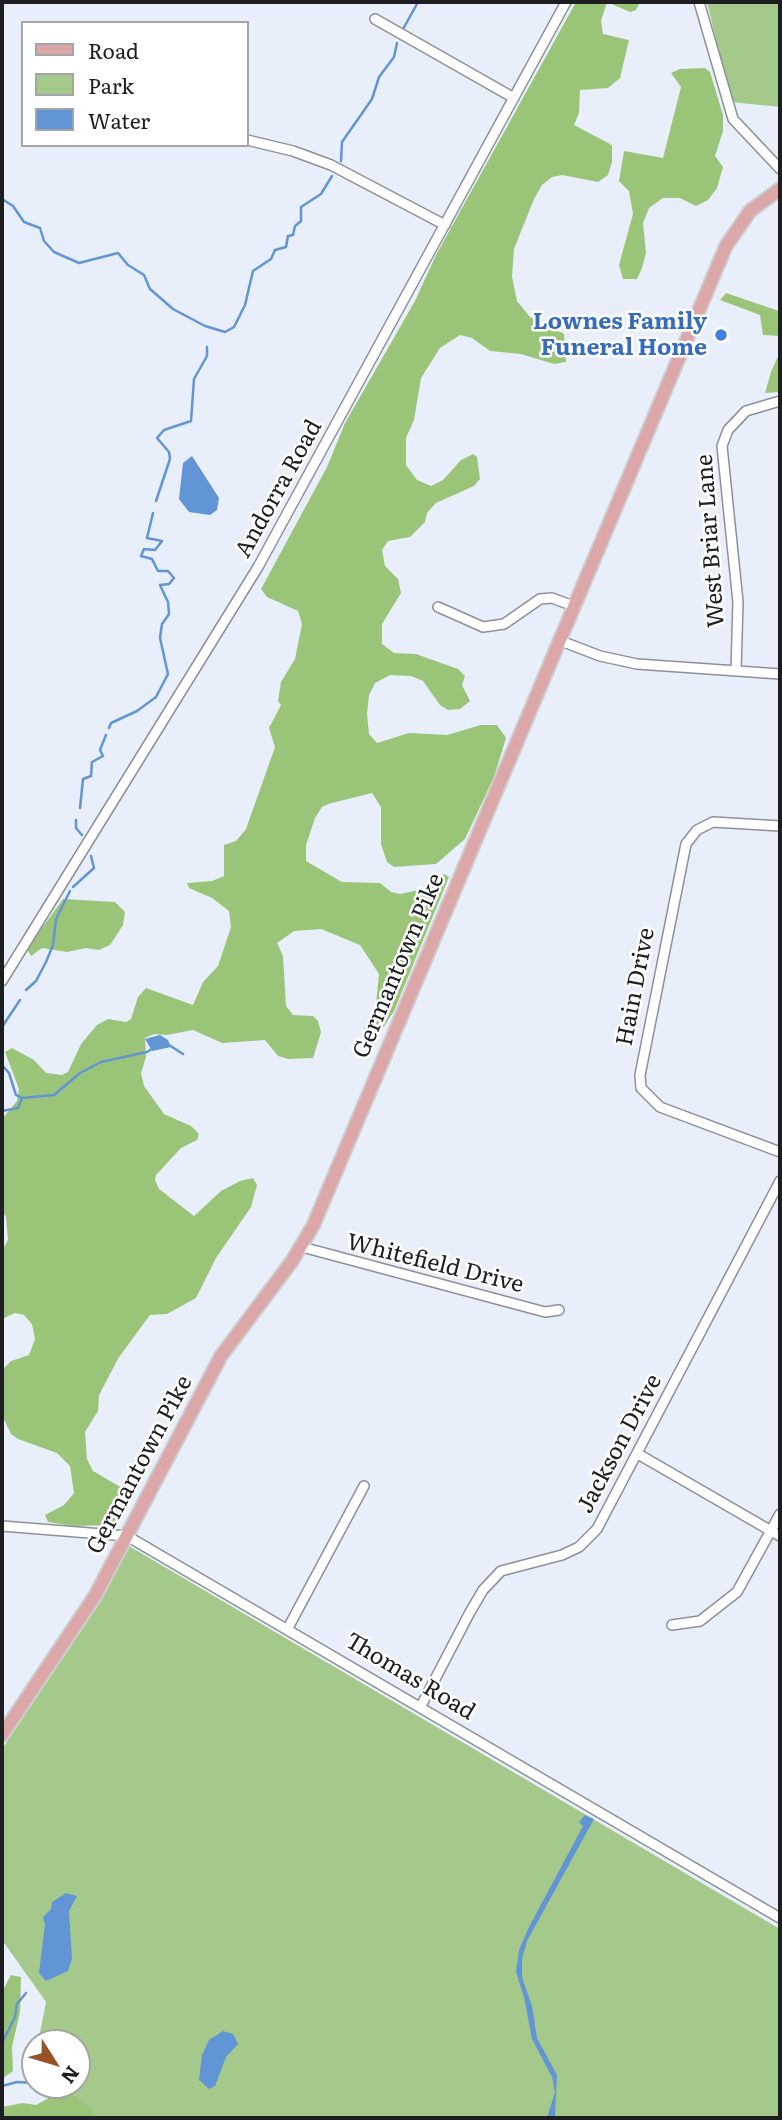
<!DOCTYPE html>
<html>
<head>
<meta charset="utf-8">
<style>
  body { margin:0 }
  #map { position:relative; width:782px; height:2120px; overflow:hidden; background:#e9effa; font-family:Literata,serif }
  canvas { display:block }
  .frame { position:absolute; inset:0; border:4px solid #1c1e22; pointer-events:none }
  .legend { position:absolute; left:21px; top:21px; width:228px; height:126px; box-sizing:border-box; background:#fff; border:2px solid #a4a5a7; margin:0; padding:9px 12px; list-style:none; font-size:21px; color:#1c1e22 }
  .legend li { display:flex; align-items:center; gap:14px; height:35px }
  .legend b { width:35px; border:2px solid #a4a5a7 }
  .north { position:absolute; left:21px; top:2029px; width:70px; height:70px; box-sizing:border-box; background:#fff; border:2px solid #a4a5a7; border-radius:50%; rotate:127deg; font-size:19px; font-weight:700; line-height:28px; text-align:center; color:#1c1e22 }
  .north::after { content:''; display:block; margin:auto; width:24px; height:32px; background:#985228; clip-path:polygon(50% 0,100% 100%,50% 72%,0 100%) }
</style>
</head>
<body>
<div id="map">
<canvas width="782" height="2120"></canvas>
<div class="frame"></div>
<ul class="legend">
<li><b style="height:9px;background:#dba7a9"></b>Road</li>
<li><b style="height:19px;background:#a5c98b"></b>Park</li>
<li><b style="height:19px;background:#6195d6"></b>Water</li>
</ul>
<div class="north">N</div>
</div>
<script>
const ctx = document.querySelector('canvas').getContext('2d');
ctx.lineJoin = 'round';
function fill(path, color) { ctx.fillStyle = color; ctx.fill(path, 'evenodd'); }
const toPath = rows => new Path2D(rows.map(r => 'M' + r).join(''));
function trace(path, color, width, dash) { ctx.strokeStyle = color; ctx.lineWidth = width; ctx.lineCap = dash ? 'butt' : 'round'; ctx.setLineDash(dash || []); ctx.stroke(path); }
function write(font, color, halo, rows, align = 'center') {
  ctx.font = font + ' Literata,serif'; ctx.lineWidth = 5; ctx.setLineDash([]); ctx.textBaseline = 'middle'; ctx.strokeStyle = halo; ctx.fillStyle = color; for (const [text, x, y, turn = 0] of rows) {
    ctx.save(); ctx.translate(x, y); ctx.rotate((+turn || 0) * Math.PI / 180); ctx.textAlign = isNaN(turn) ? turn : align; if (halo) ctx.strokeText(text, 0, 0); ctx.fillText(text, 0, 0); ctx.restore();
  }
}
fill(toPath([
  [707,2,780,2,780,107,731,102],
  [129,1546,780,1929,780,2118,98,2118,44,2085,77,2085,77,2043,38,2043,46,2002,2,1940,2,1749,93,1612]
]), '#a5c98b');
fill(toPath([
  [576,2,640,2,636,10,630,12,607,2,601,21,603,34,629,40,620,78,608,88,580,90,579,113,574,125,612,145,612,162,608,175,598,182,562,175,552,177,542,185,534,199,514,249,512,277,517,301,530,317,564,334,566,362,554,364,521,354,490,351,472,338,460,335,440,348,421,378,414,420,406,438,406,465,417,480,431,486,443,480,461,460,473,454,477,457,480,479,474,486,436,503,427,513,425,522,410,537,388,541,382,550,385,566,398,579,401,593,382,624,382,644,394,653,416,654,458,669,465,676,462,685,470,701,460,709,448,710,440,705,423,681,411,676,390,675,375,683,369,695,367,714,369,734,377,743,409,733,447,735,481,725,497,725,506,738,494,777,465,839,436,864,394,867,387,862,381,844,381,807,372,793,328,804,322,807,315,818,306,845,306,861,342,882,380,883,391,892,400,894,424,889,444,874,449,877,394,1011,370,1048,364,1046,363,1037,365,1026,376,1005,379,974,360,945,321,929,294,931,277,943,283,956,286,1006,293,1015,313,1016,318,1021,321,1032,313,1058,288,1059,278,1056,265,1040,222,1043,193,1030,167,1035,154,1034,145,1038,146,1057,141,1073,144,1086,164,1114,191,1126,199,1134,197,1140,181,1148,156,1175,155,1180,159,1189,194,1216,221,1191,240,1181,253,1178,257,1185,251,1207,216,1258,196,1298,167,1314,150,1315,119,1357,99,1395,98,1411,85,1432,87,1459,93,1471,129,1492,131,1499,128,1506,114,1525,73,1526,48,1522,45,1515,64,1505,74,1493,70,1466,57,1453,18,1439,11,1434,2,1415,4,1368,11,1361,29,1355,35,1339,32,1324,24,1315,15,1313,2,1319,2,1250,8,1240,6,1217,2,1211,2,1119,17,1101,19,1089,5,1052,12,1048,34,1060,46,1073,62,1075,68,1072,81,1044,97,1025,108,1019,126,1022,131,1019,138,997,146,988,193,1005,203,982,218,966,231,927,229,911,212,898,189,888,187,883,212,881,224,876,224,845,236,841,246,829,275,747,269,728,281,705,278,701,281,682,295,659,302,624,298,611,267,597,261,589,327,467,345,423,415,301,436,255],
  [705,68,710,72,723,115,723,131,715,156,723,167,717,188,708,200,696,206,680,198,663,198,649,208,643,223,646,253,642,268,637,279,623,279,619,265,633,214,629,191,619,181,624,151,663,158,681,87,671,73,680,69],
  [726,293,779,311,780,336,763,335,760,315,720,300],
  [780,352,780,392,765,393,771,372],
  [63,899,115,902,125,912,123,925,110,945,99,950,86,948,67,952,42,948,31,956,27,949],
  [11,1975,21,1977,20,2012,12,2047,13,2071,2,2079,2,1992],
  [54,2095,75,2096,90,2107,97,2118,2,2118,2,2107,23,2103,36,2105]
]), '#9ac579');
fill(toPath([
  [192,456,219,498,217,510,210,515,189,512,179,499,183,463],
  [160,1035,168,1040,171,1047,152,1051,145,1039],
  [585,1815,594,1819,527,1941,522,1959,522,1977,532,2006,537,2038,557,2075,555,2116,572,2118,547,2118,555,2092,552,2077,532,2039,524,1997,516,1972,519,1950,529,1927,583,1826,579,1822],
  [66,1893,77,1896,69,1911,72,1959,68,1971,46,1981,39,1973,45,1924,43,1917,51,1909,52,1902],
  [223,2031,233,2034,238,2044,226,2057,215,2086,209,2089,199,2080,202,2055,209,2040]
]), '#6195d6');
trace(toPath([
  [402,31,418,2],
  [341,161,342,142,372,99,379,77,394,57,397,43],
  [2,199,13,206,24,222,40,228,44,241,54,252,79,263,118,253,128,265,144,275,150,289,173,309,205,326,225,332,234,327,245,305,253,271,271,259,275,250,286,247,288,236,293,235,295,226,301,221,301,207,321,194,332,176],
  [156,501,170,459,169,452,157,438,164,430,191,421,194,379,207,356,207,347],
  [109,728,111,723,137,711,156,697,168,674,160,638,162,624,169,614,168,602,160,585,169,584,174,578,168,571,158,571,152,559,141,556,144,549,155,550,162,541,147,538,153,513],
  [80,808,83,779,91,776,92,762,103,756,100,750,106,735],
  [76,820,76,828,82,835],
  [73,887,94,868,91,856],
  [26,990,36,981,46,962,53,945,56,919,70,891],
  [2,1027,20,1000],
  [169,1045,183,1054],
  [2,1065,9,1073,16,1095,22,1098,18,1108,2,1111],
  [22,1098,54,1095,80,1073,101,1062,147,1052,153,1048],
  [2,2043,15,2017,17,2004,26,1993],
  [2,2086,17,2082,35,2083]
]), '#6195d6', 2.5);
const minor = toPath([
  [699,2,733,119,780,169],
  [375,19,514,98],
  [247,140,293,151,331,165,445,225],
  [438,607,483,627,504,624,540,599,552,598,576,607],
  [561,641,600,656,637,664,780,674],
  [736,671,738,602,722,446,728,430,746,411,780,401],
  [780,826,713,822,697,830,686,844,640,1075,641,1088,660,1107,780,1152],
  [2,981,258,567,566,2],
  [302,1247,545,1312,559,1310],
  [638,1454,780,1536],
  [2,1526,127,1536,780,1918],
  [672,1625,700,1621,737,1592,780,1514],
  [288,1628,364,1486],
  [421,1706,469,1614,483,1590,501,1571,562,1555,579,1547,597,1529,780,1181]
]);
const major = toPath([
  [2,1735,95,1596,221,1356,292,1261,313,1226,726,246,750,211,780,189]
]);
trace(minor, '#8b909a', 12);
trace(major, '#cdcece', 16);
trace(minor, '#fff', 9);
trace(major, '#dba7a9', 12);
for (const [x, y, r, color] of [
  [721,335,7,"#3f7fe0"]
]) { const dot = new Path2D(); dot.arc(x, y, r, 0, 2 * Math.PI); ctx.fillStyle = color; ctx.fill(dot); trace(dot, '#fff', 2.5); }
write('bold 23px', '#366cbe', '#fff', [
  ["Lownes Family",707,322],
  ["Funeral Home",707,348]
], 'right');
write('23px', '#1c1e22', '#fff', [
  ["Andorra Road",279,489,-61],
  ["West Briar Lane",711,541,-94],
  ["Germantown Pike",399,966,-67],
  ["Hain Drive",636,987,-79],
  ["Whitefield Drive",435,1264,14],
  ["Jackson Drive",620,1444,-62],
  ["Germantown Pike",140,1465,-62],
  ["Thomas Road",410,1677,31]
]);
</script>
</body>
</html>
